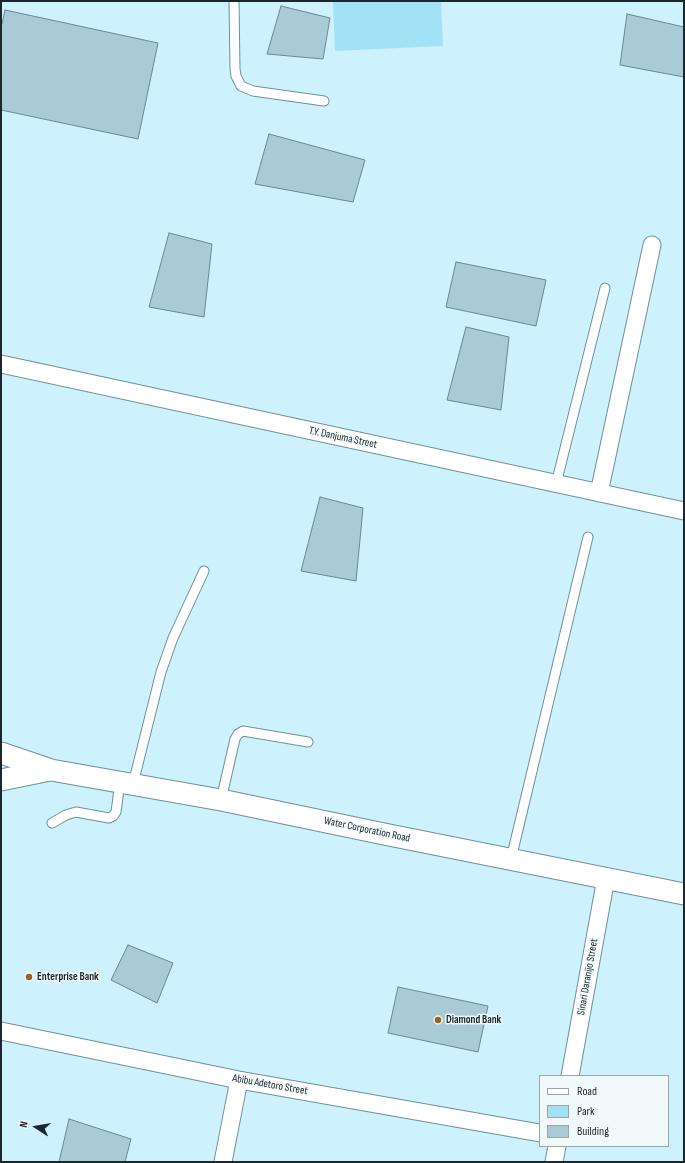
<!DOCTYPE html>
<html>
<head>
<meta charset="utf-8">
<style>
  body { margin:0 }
  #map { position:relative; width:685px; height:1163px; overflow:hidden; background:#cdf2fd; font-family:"Sofia Sans Condensed",sans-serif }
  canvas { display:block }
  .frame { position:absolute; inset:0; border:2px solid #1a272c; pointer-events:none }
  .legend { position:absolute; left:539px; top:1075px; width:130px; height:72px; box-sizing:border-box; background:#f2f9fb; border:1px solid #9ca5a8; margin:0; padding:5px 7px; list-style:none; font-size:12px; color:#1a272c }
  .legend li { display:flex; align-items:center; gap:8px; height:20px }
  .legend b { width:20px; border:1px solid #9ca5a8 }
  .north { position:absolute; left:16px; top:1107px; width:40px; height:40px; -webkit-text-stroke:3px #f2f9fb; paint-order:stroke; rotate:282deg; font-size:11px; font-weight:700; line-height:16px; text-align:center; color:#1a272c }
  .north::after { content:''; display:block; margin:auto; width:14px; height:18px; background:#1a272c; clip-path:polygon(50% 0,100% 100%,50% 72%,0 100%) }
</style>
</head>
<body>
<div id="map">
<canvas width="685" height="1163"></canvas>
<div class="frame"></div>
<ul class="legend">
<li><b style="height:5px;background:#fff"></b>Road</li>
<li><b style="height:11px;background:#a2e2f6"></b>Park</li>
<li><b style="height:11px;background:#a8cbd6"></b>Building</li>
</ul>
<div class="north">N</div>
</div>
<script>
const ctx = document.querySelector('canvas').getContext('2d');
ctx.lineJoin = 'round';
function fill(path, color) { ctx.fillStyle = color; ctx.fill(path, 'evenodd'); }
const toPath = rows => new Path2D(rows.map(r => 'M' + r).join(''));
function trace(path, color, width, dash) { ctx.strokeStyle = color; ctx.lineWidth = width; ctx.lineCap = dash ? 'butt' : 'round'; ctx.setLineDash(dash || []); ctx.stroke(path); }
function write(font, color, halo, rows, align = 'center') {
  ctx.font = font + ' "Sofia Sans Condensed",sans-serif'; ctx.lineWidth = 3; ctx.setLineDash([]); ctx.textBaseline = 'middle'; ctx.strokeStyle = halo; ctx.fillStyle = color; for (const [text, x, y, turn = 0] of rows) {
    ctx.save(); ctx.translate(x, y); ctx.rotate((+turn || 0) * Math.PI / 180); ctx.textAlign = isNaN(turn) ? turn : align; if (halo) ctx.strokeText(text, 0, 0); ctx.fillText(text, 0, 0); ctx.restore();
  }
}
fill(toPath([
  [333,1,441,1,443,46,335,51]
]), '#a2e2f6');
const building = toPath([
  [281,6,330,18,323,59,267,54,281,6],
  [5,10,158,43,138,139,1,110,1,24,2,24,5,10],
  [627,14,684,27,684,77,620,65,627,14],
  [269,134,365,160,353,202,255,184,269,134],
  [169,233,212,244,204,317,149,307,169,233],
  [456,262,546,280,536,326,446,307,456,262],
  [466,327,509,337,501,410,447,400,466,327],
  [320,497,363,508,356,581,301,571,320,497],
  [128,945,173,963,157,1003,111,980,128,945],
  [398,987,488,1006,478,1052,388,1033,398,987],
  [69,1119,131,1139,125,1162,59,1162,69,1119]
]);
fill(building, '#a8cbd6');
trace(building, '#678993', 1);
const service = toPath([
  [234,1,235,69,236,76,241,86,253,91,324,101],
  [556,484,605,288],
  [133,784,161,672,173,638,204,571],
  [221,800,235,739,238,734,243,731,308,742],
  [52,823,66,815,76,812,109,818,113,816,116,812,120,782],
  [511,859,588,537]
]);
const minor = toPath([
  [1,364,684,511],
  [599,493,652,245],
  [1,1031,239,1080,540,1133],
  [570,1076,606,878],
  [223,1162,239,1080],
  [554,1162,557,1146]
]);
const tertiary = toPath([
  [1,753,51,770,221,800,384,834,684,894],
  [1,780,50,770]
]);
trace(service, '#6e909a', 11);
trace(minor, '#6e909a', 19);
trace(tertiary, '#6e909a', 23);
trace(service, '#fff', 9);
trace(minor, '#fff', 17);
trace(tertiary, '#fff', 21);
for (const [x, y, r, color] of [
  [29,977,4,"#9a641c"],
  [438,1020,4,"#9a641c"]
]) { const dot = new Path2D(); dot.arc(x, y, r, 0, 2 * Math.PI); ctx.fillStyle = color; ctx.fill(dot); trace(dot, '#f2f9fb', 1.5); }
write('11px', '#1a272c', '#f2f9fb', [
  ["T.Y. Danjuma Street",343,438,12],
  ["Water Corporation Road",367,830,12],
  ["Sinari Daranijo Street",588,977,-80],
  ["Abibu Adetoro Street",270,1085,10]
]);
write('bold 11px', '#1a272c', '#f2f9fb', [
  ["Enterprise Bank",37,977],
  ["Diamond Bank",446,1020]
], 'left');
</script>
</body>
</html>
